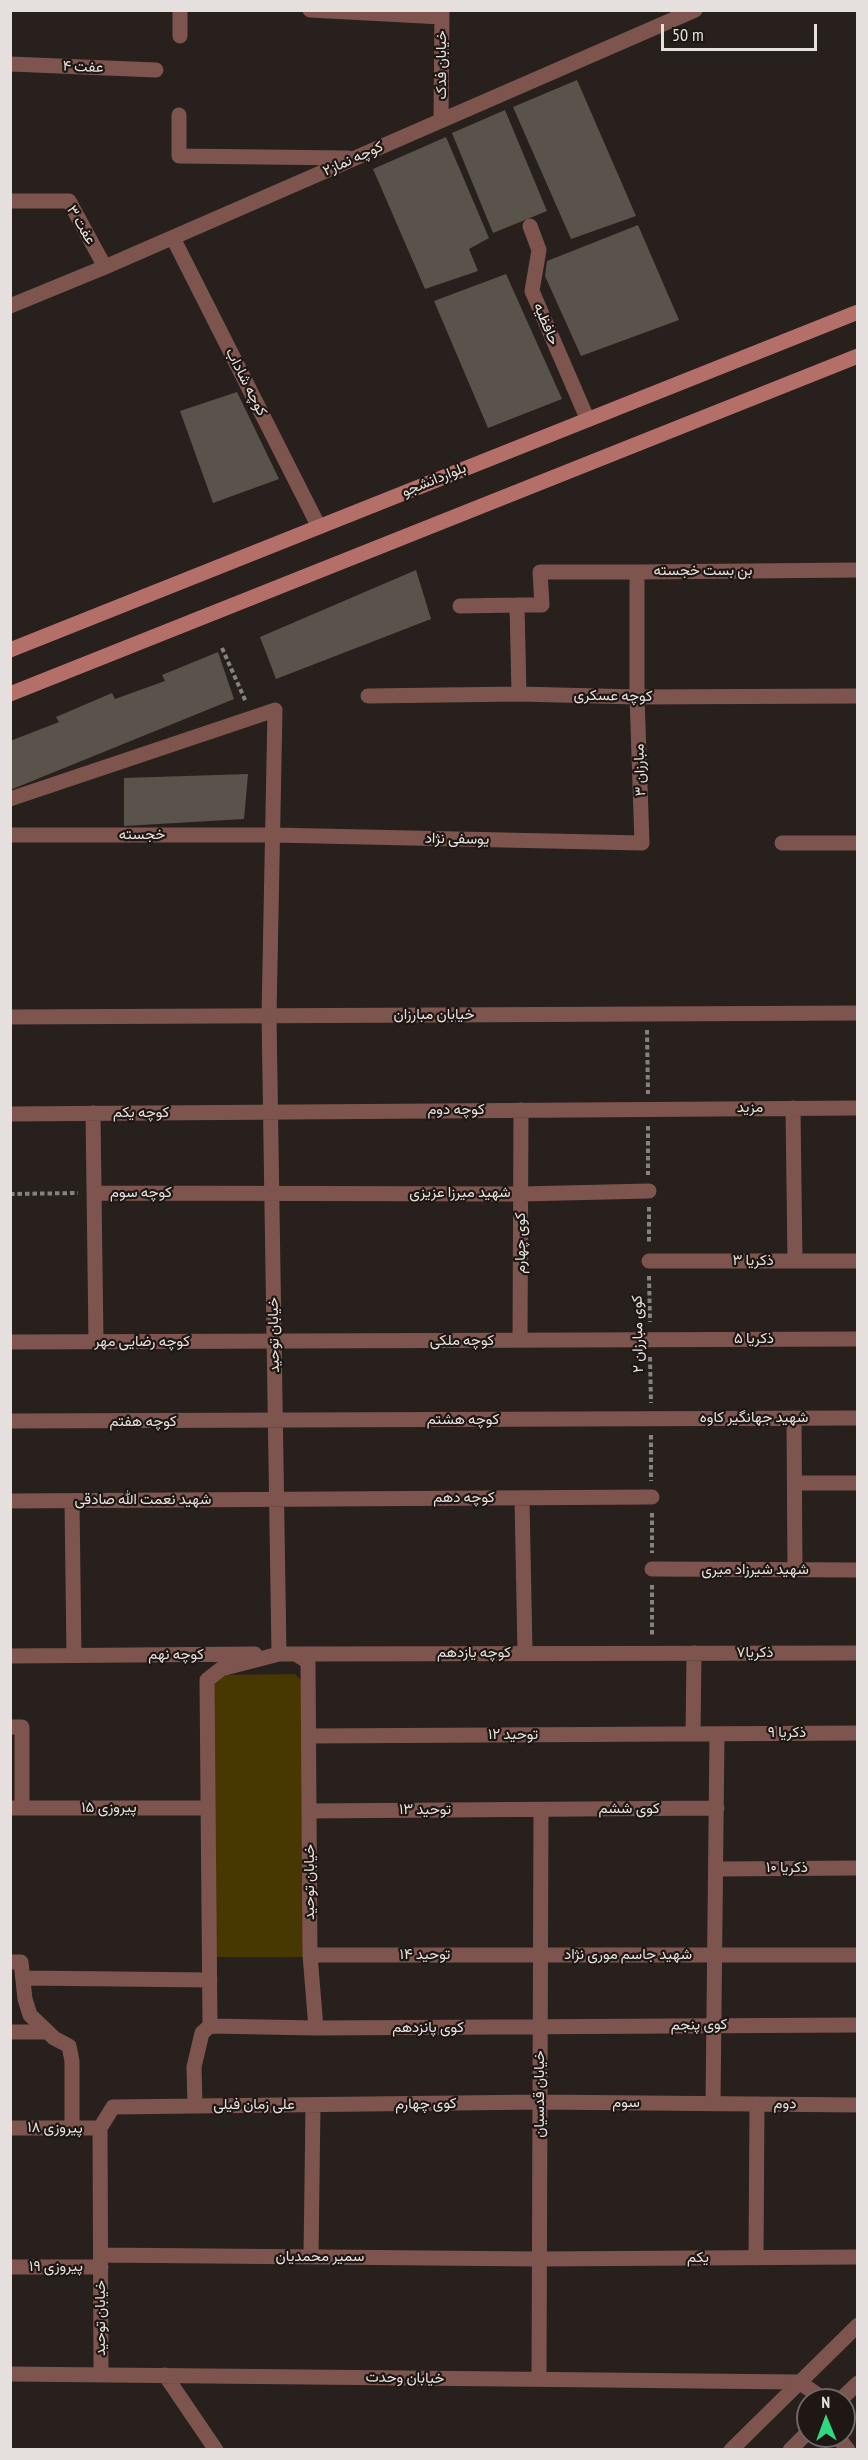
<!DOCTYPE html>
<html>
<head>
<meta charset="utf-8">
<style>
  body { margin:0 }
  #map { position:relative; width:868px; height:2460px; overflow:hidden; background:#27201c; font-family:"PT Sans Narrow",sans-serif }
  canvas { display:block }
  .frame { position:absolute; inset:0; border:12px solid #e5e0dd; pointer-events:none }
  .north { position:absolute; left:796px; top:2388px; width:60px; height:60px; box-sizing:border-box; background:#1e1713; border:2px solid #6e6764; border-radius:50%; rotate:359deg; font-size:16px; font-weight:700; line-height:24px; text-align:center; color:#e5e0dd }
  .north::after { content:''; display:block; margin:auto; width:21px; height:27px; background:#30d882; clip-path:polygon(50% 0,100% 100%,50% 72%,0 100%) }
  .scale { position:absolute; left:661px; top:24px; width:156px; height:27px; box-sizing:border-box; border:3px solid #e5e0dd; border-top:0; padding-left:8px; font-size:18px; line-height:21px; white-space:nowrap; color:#e5e0dd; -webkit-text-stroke:4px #1e1713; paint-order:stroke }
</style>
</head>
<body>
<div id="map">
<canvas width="868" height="2460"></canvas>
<div class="frame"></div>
<div class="north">N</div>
<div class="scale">50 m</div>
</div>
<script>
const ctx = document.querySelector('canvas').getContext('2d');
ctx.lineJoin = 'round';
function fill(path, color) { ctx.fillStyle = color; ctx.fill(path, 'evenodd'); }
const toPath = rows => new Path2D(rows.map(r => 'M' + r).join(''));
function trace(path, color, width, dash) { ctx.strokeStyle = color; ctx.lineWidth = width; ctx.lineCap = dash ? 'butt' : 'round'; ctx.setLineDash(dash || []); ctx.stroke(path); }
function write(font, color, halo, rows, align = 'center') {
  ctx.font = font + ' "PT Sans Narrow",Vazirmatn,sans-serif'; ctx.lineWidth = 4.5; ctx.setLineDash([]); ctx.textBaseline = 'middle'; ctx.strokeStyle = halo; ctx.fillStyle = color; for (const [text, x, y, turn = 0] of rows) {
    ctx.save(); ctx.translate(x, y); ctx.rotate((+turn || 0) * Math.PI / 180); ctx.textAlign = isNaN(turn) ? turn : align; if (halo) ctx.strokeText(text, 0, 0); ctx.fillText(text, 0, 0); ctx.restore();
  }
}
fill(toPath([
  [295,1674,302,1681,304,1957,215,1957,212,1681,220,1675]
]), '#473700');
fill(toPath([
  [577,80,636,216,571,239,513,107],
  [505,110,547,211,493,233,452,133],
  [446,137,489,238,469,249,478,271,425,289,373,169],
  [638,225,679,320,581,356,545,276,547,261],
  [506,274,562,399,488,428,434,301],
  [237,392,279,479,213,503,180,411],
  [416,570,431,619,276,679,260,637],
  [218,652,234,699,10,790,10,741,59,722,56,717,112,693,115,699,165,681,162,675],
  [248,774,244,819,124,826,124,778]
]), '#59534c');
trace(toPath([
  [222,648,246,702],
  [647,1030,648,1094],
  [648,1126,648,1175],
  [10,1194,78,1193],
  [649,1207,649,1244],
  [649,1276,650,1322],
  [650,1357,651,1403],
  [651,1435,651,1481],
  [652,1513,652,1553],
  [652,1585,652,1637]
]), '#88827f', 4, [4.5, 3]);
trace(toPath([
  [310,10,442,17],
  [180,36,180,10],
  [10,64,156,70],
  [179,115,179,156,348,158],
  [441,120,442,10],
  [10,201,69,201,105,267],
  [530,226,539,250,532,291,587,418],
  [173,238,319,527],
  [10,306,105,267,695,10],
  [460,606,517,605],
  [519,694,517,605,542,605,540,572,637,572],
  [368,696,519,694,637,697,858,696],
  [10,799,275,710,269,1016,279,1654],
  [10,835,273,835,642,843,637,697,637,572,858,570],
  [782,843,858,843],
  [793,1108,795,1261],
  [93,1113,96,1342],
  [10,1114,858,1108],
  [94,1193,521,1194,649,1191],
  [649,1261,858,1261],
  [520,1340,521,1110],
  [10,1342,858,1339],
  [794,1418,795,1570],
  [10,1421,858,1418],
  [795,1483,858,1483],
  [522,1498,525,1653],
  [10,1501,652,1497],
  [72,1501,74,1655],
  [652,1569,858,1570],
  [296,1654,858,1653],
  [10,1656,255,1654],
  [10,1727,22,1727,22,1808],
  [693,1734,694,1653],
  [309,1736,858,1733],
  [10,1808,208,1808],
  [309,1811,717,1808],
  [717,1869,858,1868],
  [310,1955,858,1955],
  [10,1962,21,1962,25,1999,30,2015,54,2038,69,2046,72,2061,72,2128],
  [23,1978,210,1980],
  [316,2028,858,2025],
  [10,2032,47,2032],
  [713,2104,717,1734],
  [195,2106,540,2102,858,2105],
  [10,2128,100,2128],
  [101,2255,539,2259,858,2257],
  [311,2257,313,2105],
  [756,2258,757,2104],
  [10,2267,101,2267],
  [10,2374,799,2382],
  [101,2375,100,2128,113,2107,195,2106,194,2067,202,2033,210,2026,316,2028,310,1955,308,1662,296,1654,279,1654,221,1669,207,1680,210,2026],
  [165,2375,216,2450],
  [539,2379,541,1810],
  [837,2436,848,2450]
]), '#7e544f', 15);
trace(toPath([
  [10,1017,858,1013],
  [799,2382,825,2400],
  [840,2400,858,2383],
  [731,2450,858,2325],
  [790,2450,808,2432]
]), '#7e544f', 15);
trace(toPath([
  [10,650,858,312],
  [10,694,858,356]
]), '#b36f68', 15);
write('15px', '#e5e0dd', '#1e1713', [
  ["خیابان فدک",442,65,-90],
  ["عفت ۴",83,67,2],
  ["کوچه نماز۲",353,159,-24],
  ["عفت ۳",81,225,59],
  ["حافظیه",546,324,67],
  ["کوچه شاداب",246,382,63],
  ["بلواردانشجو",434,480,-22],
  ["بن بست خجسته",703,571],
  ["کوچه عسکری",613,696,1],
  ["مبارزان ۳",640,770,-92],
  ["خجسته",142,835],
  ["یوسفی نژاد",457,839,1],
  ["خیابان مبارزان",434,1015],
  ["مزید",750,1108],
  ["کوچه دوم",456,1110],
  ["کوچه یکم",141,1113],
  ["کوچه سوم",141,1193],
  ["شهید میرزا عزیزی",460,1193],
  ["کوی چهارم",521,1243,-90],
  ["ذکریا ۳",753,1261],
  ["کوی مبارزان ۲",638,1334,-91],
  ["خیابان توحید",274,1335,-91],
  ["ذکریا ۵",754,1339],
  ["کوچه ملکی",462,1341],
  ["کوچه رضایی مهر",142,1342],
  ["شهید جهانگیر کاوه",754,1418],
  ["کوچه هشتم",463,1420],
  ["کوچه هفتم",143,1422],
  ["کوچه دهم",464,1498],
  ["شهید نعمت الله صادقی",143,1500],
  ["شهید شیرزاد میری",755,1570],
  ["کوچه یازدهم",474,1653],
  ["ذکریا۷",755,1653],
  ["کوچه نهم",176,1655],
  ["ذکریا ۹",787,1733],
  ["توحید ۱۲",513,1735],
  ["پیروزی ۱۵",109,1808],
  ["کوی ششم",629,1809],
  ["توحید ۱۳",425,1810],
  ["ذکریا ۱۰",787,1868],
  ["خیابان توحید",310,1882,-90],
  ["توحید ۱۴",425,1955],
  ["شهید جاسم موری نژاد",628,1955],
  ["کوی پنجم",699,2025,-1],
  ["کوی پانزدهم",428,2028],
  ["خیابان قدسیان",540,2094,-90],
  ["سوم",626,2103],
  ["کوی چهارم",426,2104,-1],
  ["دوم",785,2104,1],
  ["علی زمان فیلی",254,2105],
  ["پیروزی ۱۸",55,2128,1],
  ["سمیر محمدیان",320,2257],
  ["یکم",698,2258],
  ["پیروزی ۱۹",56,2267],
  ["خیابان توحید",101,2318,-90],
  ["خیابان وحدت",405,2378,1]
]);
</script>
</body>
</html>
